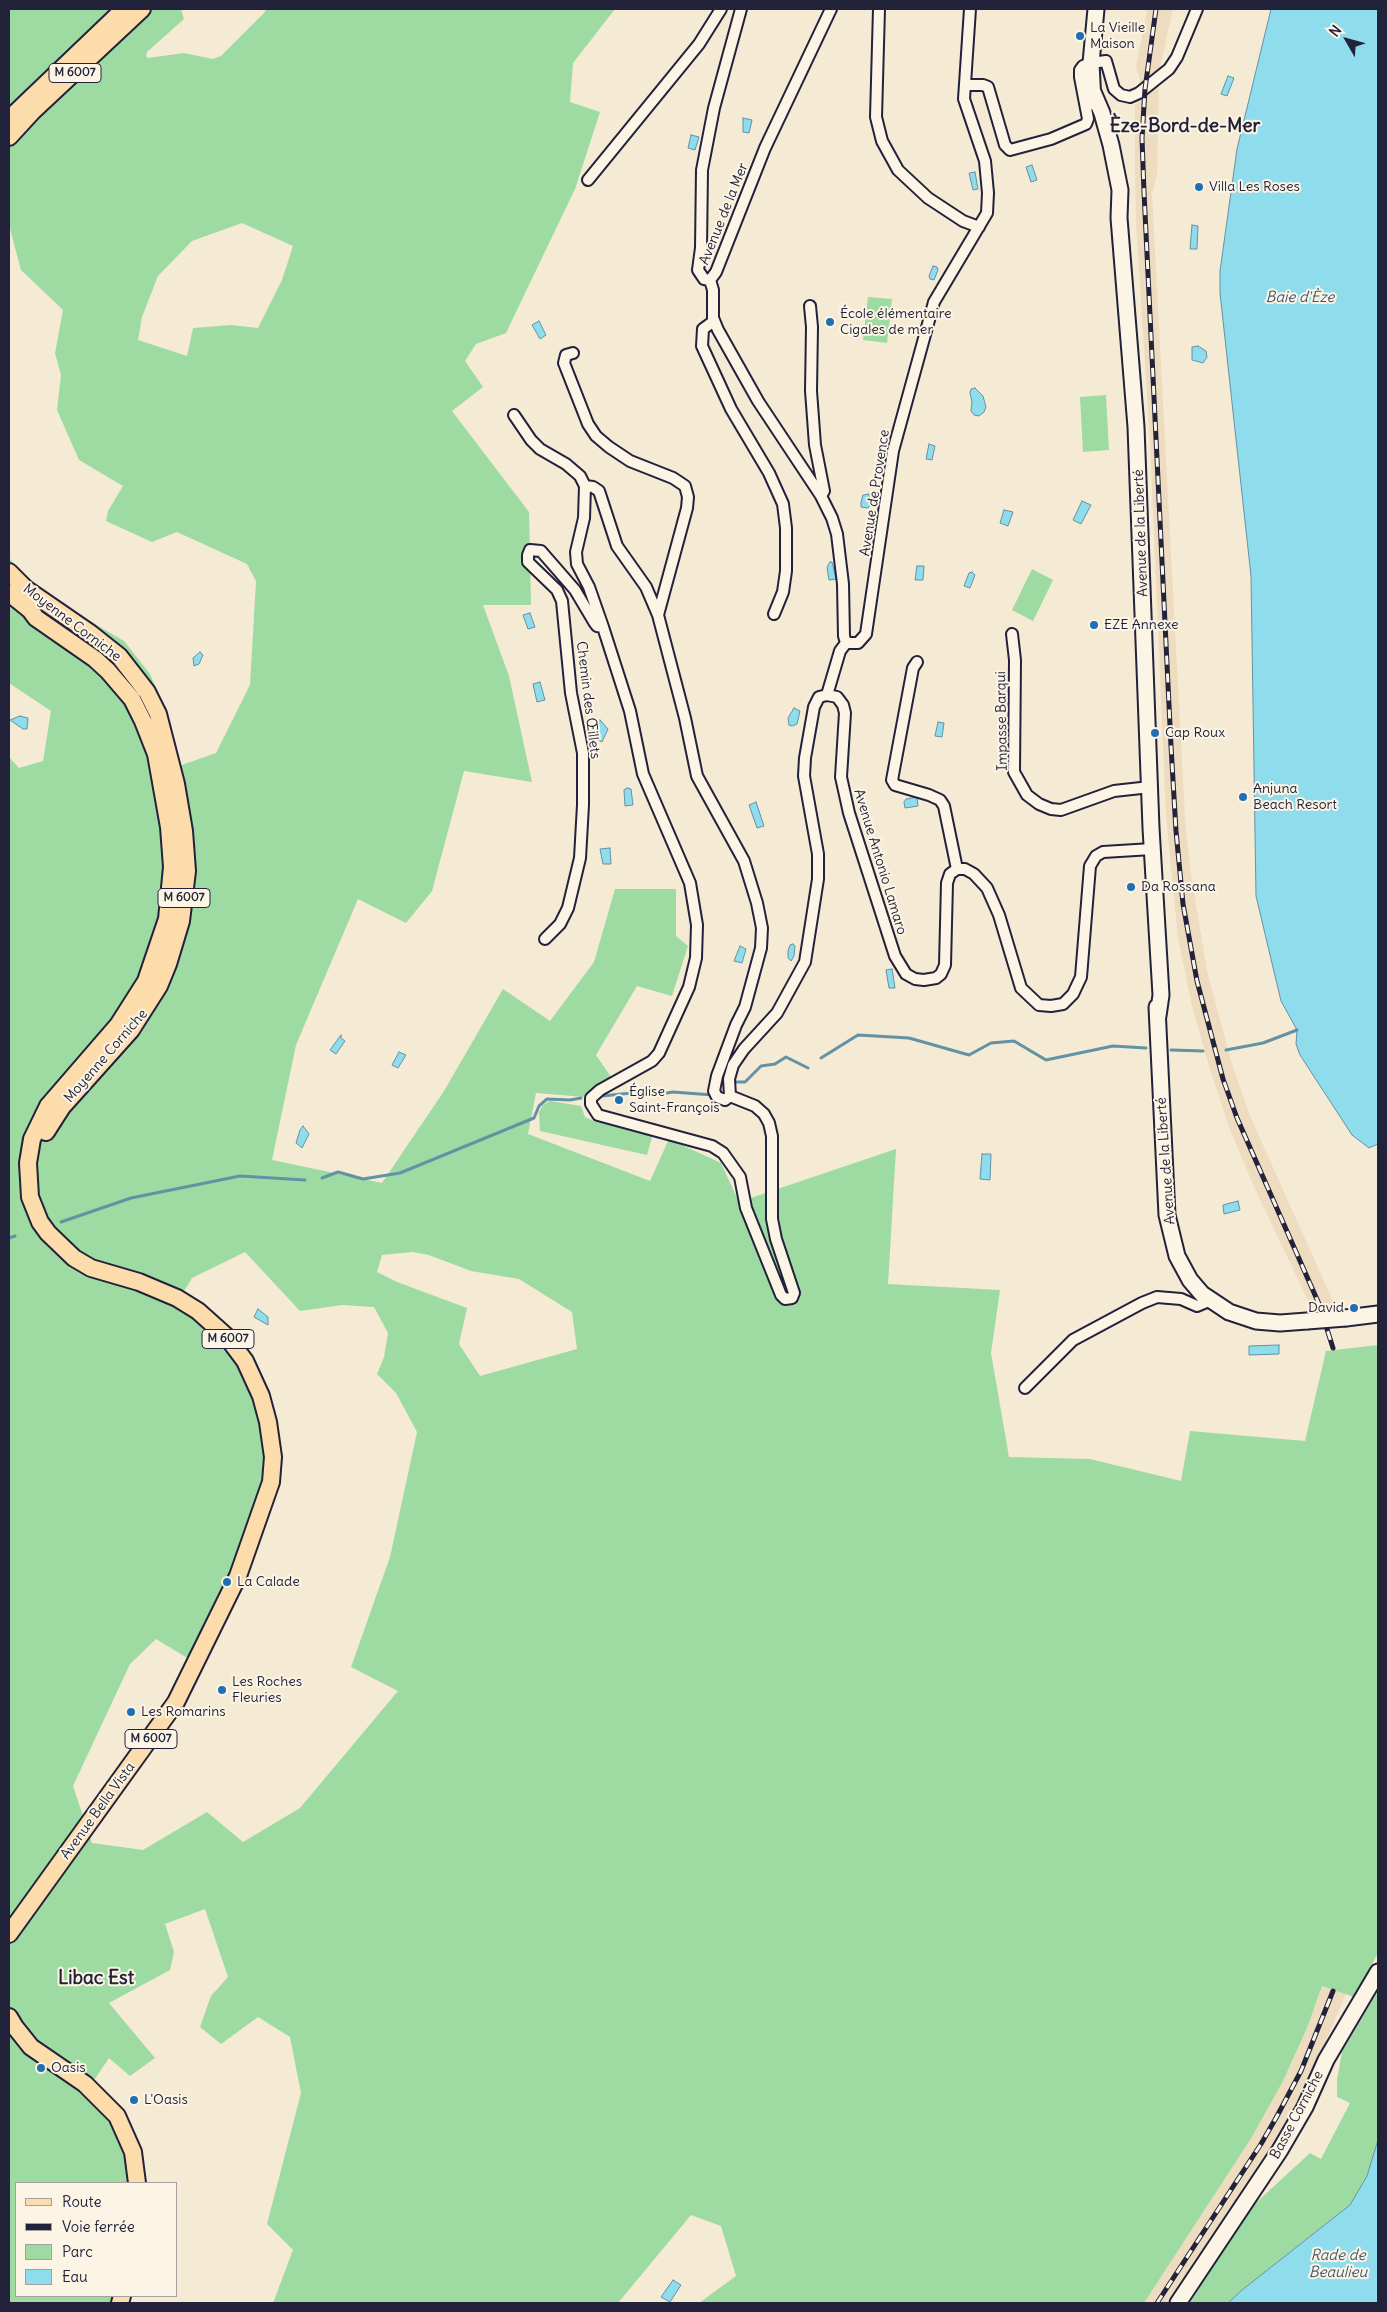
<!DOCTYPE html>
<html>
<head>
<meta charset="utf-8">
<style>
  body { margin:0 }
  #map { position:relative; width:1387px; height:2312px; overflow:hidden; background:#f5ead4; font-family:Delius,sans-serif }
  canvas { display:block }
  .frame { position:absolute; inset:0; border:10px solid #22223b; pointer-events:none }
  .legend { position:absolute; left:15px; top:2182px; width:162px; height:115px; box-sizing:border-box; background:#fcf5e5; border:1px solid #a5a1a1; margin:0; padding:6px 9px; list-style:none; font-size:15px; color:#22223b }
  .legend li { display:flex; align-items:center; gap:10px; height:25px }
  .legend b { width:25px; border:1px solid #a5a1a1 }
  .north { position:absolute; left:1322px; top:15px; width:50px; height:50px; -webkit-text-stroke:4px #fcf5e5; paint-order:stroke; rotate:308deg; font-size:14px; font-weight:700; line-height:20px; text-align:center; color:#22223b }
  .north::after { content:''; display:block; margin:auto; width:18px; height:22px; background:#22223b; clip-path:polygon(50% 0,100% 100%,50% 72%,0 100%) }
</style>
</head>
<body>
<div id="map">
<canvas width="1387" height="2312"></canvas>
<div class="frame"></div>
<ul class="legend">
<li><b style="height:6px;background:#fddcac"></b>Route</li>
<li><b style="height:6px;background:#22223b"></b>Voie ferrée</li>
<li><b style="height:14px;background:#9ddba3"></b>Parc</li>
<li><b style="height:14px;background:#8edcec"></b>Eau</li>
</ul>
<div class="north">N</div>
</div>
<script>
const ctx = document.querySelector('canvas').getContext('2d');
ctx.lineJoin = 'round';
function fill(path, color) { ctx.fillStyle = color; ctx.fill(path, 'evenodd'); }
const toPath = rows => new Path2D(rows.map(r => 'M' + r).join(''));
function trace(path, color, width, dash) { ctx.strokeStyle = color; ctx.lineWidth = width; ctx.lineCap = dash ? 'butt' : 'round'; ctx.setLineDash(dash || []); ctx.stroke(path); }
function write(font, color, halo, rows, align = 'center') {
  ctx.font = font + ' Delius,sans-serif'; ctx.lineWidth = 4; ctx.setLineDash([]); ctx.textBaseline = 'middle'; ctx.strokeStyle = halo; ctx.fillStyle = color; for (const [text, x, y, turn = 0] of rows) {
    ctx.save(); ctx.translate(x, y); ctx.rotate((+turn || 0) * Math.PI / 180); ctx.textAlign = isNaN(turn) ? turn : align; if (halo) ctx.strokeText(text, 0, 0); ctx.fillText(text, 0, 0); ctx.restore();
  }
}
fill(toPath([
  [1147,9,1173,9,1159,71,1138,88,1140,80,1136,67],
  [1159,85,1157,175,1152,194,1185,818,1190,869,1207,971,1232,1064,1250,1116,1336,1308,1313,1311,1254,1187,1229,1127,1209,1066,1192,1006,1178,938,1166,816,1150,443,1136,223,1135,167,1135,105],
  [1322,1986,1346,1994,1302,2097,1280,2137,1169,2303,1144,2303,1252,2137,1283,2081,1307,2028]
]), '#eddcbf');
fill(toPath([
  [9,9,181,9,184,19,147,52,146,56,148,58,184,53,213,59,221,56,264,13,266,9,615,9,573,63,570,102,600,112,575,189,506,333,476,344,465,361,483,387,452,411,529,512,531,605,483,605,509,676,532,782,464,771,432,891,406,923,358,899,296,1045,272,1160,382,1183,444,1091,503,989,550,1021,594,962,615,889,676,889,676,936,688,946,672,996,637,986,596,1055,611,1077,585,1097,536,1093,528,1134,650,1181,669,1139,721,1163,739,1202,896,1149,888,1284,1000,1290,991,1353,1009,1457,1090,1459,1181,1481,1190,1431,1305,1441,1326,1351,1378,1345,1378,1953,1354,1997,1322,1986,1307,2028,1283,2081,1252,2137,1144,2303,699,2303,736,2276,721,2226,691,2215,618,2303,273,2303,293,2250,267,2224,301,2093,290,2037,258,2017,221,2044,200,2027,211,1996,228,1977,205,1909,165,1924,174,1952,170,1970,109,2003,155,2058,130,2076,109,2058,84,2095,113,2126,125,2159,129,2183,16,2183,16,2296,112,2296,110,2303,9,2303,9,757,19,768,43,761,51,711,9,683,9,557,23,578,42,593,124,641,150,674,170,722,179,766,216,753,250,685,256,581,247,564,177,532,152,542,106,521,108,511,123,486,79,460,57,410,61,375,55,353,63,310,21,270,9,225],
  [242,223,293,246,282,280,258,328,231,325,193,328,187,356,138,340,142,317,158,276,192,241],
  [245,1252,300,1311,342,1305,374,1307,388,1333,384,1357,377,1374,396,1393,417,1432,390,1557,351,1667,398,1691,300,1808,243,1842,207,1812,143,1850,92,1843,73,1786,130,1664,156,1639,189,1659,239,1556,265,1482,266,1449,260,1412,248,1382,232,1355,207,1327,175,1306,192,1278],
  [413,1252,429,1255,471,1271,519,1279,572,1312,577,1349,480,1376,459,1344,467,1308,397,1282,377,1272,382,1255],
  [868,297,892,299,887,343,863,340],
  [1106,395,1109,450,1083,452,1080,397],
  [1032,569,1053,580,1033,621,1012,610],
  [550,1101,581,1106,585,1117,596,1122,653,1134,647,1155,540,1131,539,1112,543,1105],
  [1378,1991,1378,2140,1367,2176,1350,2205,1242,2290,1228,2303,1190,2303,1247,2211,1310,2153,1321,2159,1350,2103,1337,2097,1337,2080,1342,2052]
]), '#9ddba3');
const water = toPath([
  [1271,9,1378,9,1378,1144,1369,1148,1352,1135,1300,1055,1296,1044,1297,1030,1281,1001,1256,896,1251,576,1220,293,1220,271,1237,149,1271,9],
  [1228,76,1234,78,1227,96,1221,94,1228,76],
  [743,118,752,120,749,133,743,132,743,118],
  [691,135,699,137,695,150,688,148,691,135],
  [1032,165,1037,180,1031,182,1026,167,1032,165],
  [975,172,978,189,973,190,969,173,975,172],
  [1192,225,1198,226,1197,249,1190,249,1192,225],
  [933,266,937,267,938,270,934,280,930,279,929,276,933,266],
  [539,321,546,335,540,339,532,325,539,321],
  [1198,346,1206,351,1207,357,1203,363,1192,360,1192,347,1198,346],
  [975,388,983,396,986,407,984,412,979,416,974,415,971,411,972,402,970,393,971,389,975,388],
  [929,444,935,446,932,460,926,459,929,444],
  [869,494,870,506,868,508,861,507,861,502,863,495,869,494],
  [1082,501,1091,505,1081,524,1073,520,1082,501],
  [1004,510,1013,512,1008,526,1000,523,1004,510],
  [830,562,832,562,836,579,829,580,827,567,830,562],
  [917,566,924,566,923,580,915,580,917,566],
  [972,572,975,575,970,588,964,586,969,573,972,572],
  [530,613,535,627,528,629,523,615,530,613],
  [200,652,203,655,199,664,194,666,193,658,200,652],
  [540,682,545,700,537,702,533,684,540,682],
  [794,708,800,711,797,724,792,726,789,725,788,718,794,708],
  [20,716,28,718,27,729,23,729,10,720,20,716],
  [600,720,608,729,602,742,598,740,598,734,600,720],
  [938,722,944,723,942,737,935,736,938,722],
  [627,788,631,789,633,805,625,806,624,790,627,788],
  [917,797,918,806,905,808,904,802,906,799,917,797],
  [756,802,764,826,757,828,749,805,756,802],
  [610,848,611,864,603,864,600,849,610,848],
  [793,944,795,946,794,956,791,961,788,958,788,951,790,945,793,944],
  [740,946,746,949,742,963,734,961,740,946],
  [892,969,895,988,889,988,886,970,892,969],
  [341,1035,341,1038,345,1041,336,1054,330,1050,341,1035],
  [399,1052,406,1055,398,1068,392,1065,399,1052],
  [303,1126,309,1134,302,1148,296,1143,300,1130,303,1126],
  [982,1154,991,1154,990,1180,980,1179,982,1154],
  [1238,1201,1240,1210,1224,1214,1223,1205,1238,1201],
  [258,1309,268,1317,268,1325,254,1317,258,1309],
  [1279,1345,1279,1354,1249,1355,1249,1346,1279,1345],
  [1378,2140,1378,2303,1228,2303,1242,2290,1350,2205,1367,2176,1378,2140],
  [673,2280,681,2285,670,2302,661,2297,673,2280]
]);
fill(water, '#8edcec');
trace(water, '#6392a5', 1);
trace(toPath([
  [1171,1050,1203,1051],
  [1226,1050,1263,1043,1297,1030],
  [821,1058,858,1035,909,1038,969,1055,991,1043,1014,1041,1046,1060,1113,1046,1146,1048],
  [732,1082,745,1082,761,1066,775,1064,786,1057,808,1068],
  [602,1096,632,1093,654,1095,673,1092,713,1095],
  [322,1178,338,1172,363,1179,400,1173,534,1118,539,1106,547,1099,570,1100,581,1098],
  [61,1222,131,1198,240,1176,305,1180],
  [9,1238,15,1236]
]), '#6392a5', 3);
const street = toPath([
  [741,9,714,108,702,170,701,248,698,270,704,279,710,280,716,272,765,148,831,9],
  [879,9,876,117,882,141,898,170,928,198,963,221,979,227],
  [965,85,983,85,988,87,1005,145,1010,150,1051,139,1086,124,1088,119,1080,77,1080,70,1083,66,1091,63,1106,61,1114,89,1121,95,1130,97,1139,93,1169,69,1177,57,1197,9],
  [588,180,699,44,721,9],
  [710,280,713,290,713,318,718,330,758,401,821,496,832,518,837,534,843,584,844,636,846,643,858,643,866,634,893,451,934,302,987,213,988,193,985,161,964,99,970,9],
  [810,306,812,327,811,391,815,445,824,491,821,496],
  [714,321,703,329,702,346,731,409,769,473,783,504,786,528,786,571,783,592,774,614],
  [573,353,566,355,564,363,588,424,596,436,609,447,630,461,673,478,685,486,688,497,687,508,658,615],
  [514,415,531,440,540,449,566,464,580,476,585,486,584,518,576,552,577,564,589,587,603,627,630,711,643,774,690,883,697,925,696,958,689,987,659,1053,652,1061,600,1090,591,1098,591,1104,598,1115,712,1146,723,1153,740,1177,746,1208,781,1295,785,1299,792,1298,794,1293,776,1239,772,1219,772,1136,769,1123,764,1114,755,1106,730,1096],
  [585,486,593,487,599,491,617,546,646,587,658,615,685,718,697,776,744,861,757,903,762,928,761,948,745,1007,736,1025,717,1076,714,1091,717,1097,725,1100,730,1096,729,1079,733,1065,744,1049,777,1013,805,962,818,879,818,854,804,776,805,758,814,707,819,697,827,695,837,697,843,705,845,713,841,777,849,813,895,956,906,974,915,979,924,980,936,978,941,974,945,965,947,883,950,874,957,869,965,869,974,874,987,888,999,915,1021,988,1039,1005,1051,1006,1063,1004,1073,994,1081,977,1090,866,1096,856,1103,852,1152,849],
  [1012,634,1015,660,1014,772,1027,795,1039,804,1051,809,1061,810,1114,791,1150,787],
  [917,662,913,668,892,780,895,785,929,795,940,800,944,806,957,869],
  [827,695,840,651,846,643],
  [545,939,560,924,568,908,580,858,583,805,583,753,571,693,562,601,557,590,528,562,528,555,530,550,541,551,575,590,594,622,597,626,603,627],
  [1025,1388,1073,1340,1142,1303,1157,1297,1181,1299,1197,1306,1209,1301]
]);
const secondary = toPath([
  [1093,92,1102,113,1111,145,1120,190,1119,218,1136,427,1151,828,1161,995,1158,1016],
  [1093,102,1091,63,1096,9],
  [1157,1007,1167,1215,1177,1256,1190,1280,1202,1294,1229,1312,1256,1321,1280,1323,1307,1321],
  [1346,1318,1378,1314],
  [1178,2303,1280,2150,1305,2107,1326,2060,1378,1972]
]);
const primary = toPath([
  [9,119,124,9],
  [9,137,32,112,142,9],
  [9,572,26,589,90,633,119,656,147,692,158,714,176,784,184,831,187,871,181,921,168,964,159,986,131,1030,62,1107,46,1132],
  [9,593,30,610,36,618,95,659,108,671,132,699,143,721,156,754,169,827,172,867,167,919,146,981,118,1025,48,1106,32,1139,28,1163,30,1197,40,1222,48,1233,74,1258,91,1268,139,1282,177,1298,198,1311,227,1337,245,1361,261,1396,268,1422,273,1457,271,1482,238,1576,176,1702,9,1934],
  [9,2017,15,2027,31,2047,85,2084,117,2116,133,2152,137,2183],
  [120,2303,122,2296]
]);
trace(street, '#22223b', 14);
trace(secondary, '#22223b', 19);
trace(primary, '#22223b', 20);
trace(street, '#fcf5e5', 10);
trace(secondary, '#fcf5e5', 15);
trace(primary, '#fddcac', 16);
const rail = toPath([
  [1156,9,1145,89,1142,138,1144,192,1171,746,1176,831,1183,904,1197,981,1223,1079,1237,1118,1319,1304,1333,1348],
  [1157,2303,1261,2144,1276,2118,1301,2071,1333,1991]
]);
trace(rail, '#22223b', 5);
trace(rail, '#fcf5e5', 3, [9]);
const secondaryBridge = toPath([
  [1307,1321,1346,1318]
]);
trace(secondaryBridge, '#22223b', 19, []);
trace(secondaryBridge, '#fcf5e5', 15);
for (const [x, y, r, color] of [
  [1080,36,5,"#1f6fb2"],
  [1199,187,5,"#1f6fb2"],
  [830,322,5,"#1f6fb2"],
  [1094,625,5,"#1f6fb2"],
  [1155,733,5,"#1f6fb2"],
  [1243,797,5,"#1f6fb2"],
  [1131,887,5,"#1f6fb2"],
  [619,1100,5,"#1f6fb2"],
  [1354,1308,5,"#1f6fb2"],
  [227,1582,5,"#1f6fb2"],
  [222,1690,5,"#1f6fb2"],
  [131,1712,5,"#1f6fb2"],
  [41,2068,5,"#1f6fb2"],
  [134,2100,5,"#1f6fb2"]
]) { const dot = new Path2D(); dot.arc(x, y, r, 0, 2 * Math.PI); ctx.fillStyle = color; ctx.fill(dot); trace(dot, '#fcf5e5', 2); }
for (const [x, y, w] of [
  [75,73,52],
  [184,898,52],
  [228,1339,52],
  [151,1739,52]
]) { const box = new Path2D(); box.roundRect(x - w / 2, y - 9.5, w, 19, 4); ctx.fillStyle = '#fcf5e5'; ctx.fill(box); trace(box, '#22223b', 1); }
write('bold 12px', '#22223b', null, [
  ["M 6007",75,73],
  ["M 6007",184,898],
  ["M 6007",228,1339],
  ["M 6007",151,1739]
]);
write('14px', '#22223b', '#fcf5e5', [
  ["La Vieille",1090,28],
  ["Maison",1090,44],
  ["Villa Les Roses",1209,187],
  ["École élémentaire",840,314],
  ["Cigales de mer",840,330],
  ["EZE Annexe",1104,625],
  ["Cap Roux",1165,733],
  ["Anjuna",1253,789],
  ["Beach Resort",1253,805],
  ["Da Rossana",1141,887],
  ["Église",629,1092],
  ["Saint-François",629,1108],
  ["David",1344,1308,"right"],
  ["La Calade",237,1582],
  ["Les Roches",232,1682],
  ["Fleuries",232,1698],
  ["Les Romarins",141,1712],
  ["Oasis",51,2068],
  ["L'Oasis",144,2100]
], 'left');
write('14px', '#22223b', '#fcf5e5', [
  ["Avenue de la Mer",724,214,-68],
  ["Avenue de Provence",875,493,-81],
  ["Avenue de la Liberté",1141,533,-92],
  ["Moyenne Corniche",72,623,37],
  ["Chemin des Œillets",588,700,83],
  ["Impasse Barqui",1002,721,-91],
  ["Avenue Antonio Lamaro",880,862,73],
  ["Moyenne Corniche",106,1056,-49],
  ["Avenue de la Liberté",1166,1161,-94],
  ["Avenue Bella Vista",98,1811,-54],
  ["Basse Corniche",1297,2115,-62]
]);
write('italic 15px', '#425a70', '#fcf5e5', [
  ["Baie d'Èze",1300,298],
  ["Rade de",1338,2256],
  ["Beaulieu",1338,2273]
]);
write('bold 19px', '#22223b', '#fcf5e5', [
  ["Èze-Bord-de-Mer",1185,127],
  ["Libac Est",96,1979]
]);
</script>
</body>
</html>
